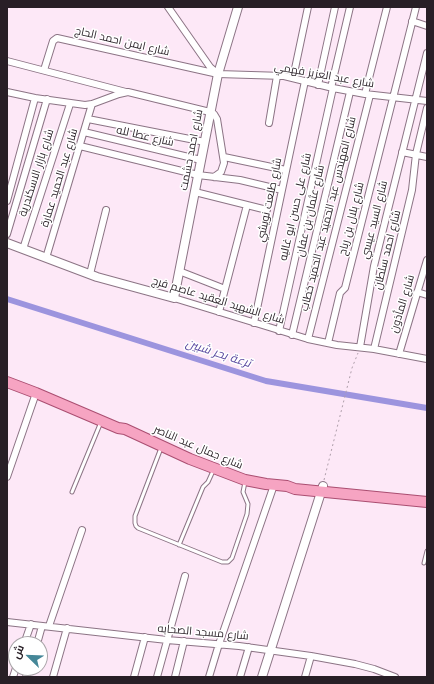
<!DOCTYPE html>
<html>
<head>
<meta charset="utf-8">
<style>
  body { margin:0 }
  #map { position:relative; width:434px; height:684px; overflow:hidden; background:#fde8f7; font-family:Jost,Cairo,sans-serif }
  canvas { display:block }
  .frame { position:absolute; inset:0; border:8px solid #281f26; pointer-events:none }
  .north { position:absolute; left:8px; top:636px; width:40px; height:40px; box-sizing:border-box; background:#fff; border:1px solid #a9a5a8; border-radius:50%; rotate:293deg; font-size:11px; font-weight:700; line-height:16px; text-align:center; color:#281f26 }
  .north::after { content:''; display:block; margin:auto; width:14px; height:18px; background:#458798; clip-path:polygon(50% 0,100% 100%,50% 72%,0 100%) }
</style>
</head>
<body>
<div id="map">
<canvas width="434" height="684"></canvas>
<div class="frame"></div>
<div class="north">ش</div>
</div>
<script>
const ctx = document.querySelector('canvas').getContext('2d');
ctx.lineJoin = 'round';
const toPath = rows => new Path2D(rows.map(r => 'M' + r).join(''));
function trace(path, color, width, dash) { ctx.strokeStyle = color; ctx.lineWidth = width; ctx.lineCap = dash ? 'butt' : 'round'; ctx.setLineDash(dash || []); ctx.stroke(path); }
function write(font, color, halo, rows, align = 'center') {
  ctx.font = font + ' Jost,Cairo,sans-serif'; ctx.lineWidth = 3; ctx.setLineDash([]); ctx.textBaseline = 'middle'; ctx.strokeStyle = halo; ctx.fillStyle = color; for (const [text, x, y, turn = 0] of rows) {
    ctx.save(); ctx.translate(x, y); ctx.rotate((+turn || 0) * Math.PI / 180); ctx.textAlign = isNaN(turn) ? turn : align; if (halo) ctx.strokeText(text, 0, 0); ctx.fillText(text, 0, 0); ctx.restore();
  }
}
trace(toPath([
  [7,299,266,381,427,408]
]), '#9c94de', 6);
const service = toPath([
  [161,448,135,516,135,523,136,526,138,528,222,562,228,562,232,558,247,514,248,504,243,492,245,482],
  [72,492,101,422],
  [179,545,203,487,208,482,213,471],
  [424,563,427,551]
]);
const minor = toPath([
  [168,7,210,67,217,73],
  [412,21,427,26],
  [7,61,126,92],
  [44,70,53,41,57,38,218,74,284,76,333,88,365,94,427,101],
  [293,78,308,7],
  [318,85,335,7],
  [331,88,350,7],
  [7,92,35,98,85,105,92,104,119,94,128,92,210,112,214,114,217,119,224,163,221,172,214,177],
  [365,94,387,7],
  [88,119,205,142],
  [269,123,277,76],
  [84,132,201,160],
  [80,146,198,175,240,180,282,190],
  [402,152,427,157],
  [224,157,286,170],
  [195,192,267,210],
  [7,201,35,98],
  [7,234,47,99],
  [23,249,70,104],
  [46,258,92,104],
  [179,271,225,289],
  [90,274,106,210],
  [417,292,427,295],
  [174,298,308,339,337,345,374,349,427,359],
  [219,312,247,205],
  [254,323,305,81],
  [279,331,333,88],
  [292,335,350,92],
  [308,339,370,95],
  [328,343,340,293,345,288,416,7],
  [360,347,374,266,427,53],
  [374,349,412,190,416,154,427,108],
  [399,354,427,260],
  [7,477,36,393],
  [7,622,167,640,239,646,311,656,355,664,374,669,395,677],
  [49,626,82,530],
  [24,644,31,624],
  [37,644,42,626],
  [13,677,16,668],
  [26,677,29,668],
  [53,677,67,628],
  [134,677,145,637],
  [157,677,185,576],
  [175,677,184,641],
  [209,677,219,644,274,485],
  [240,677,249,647],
  [305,677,311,656]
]);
const tertiary = toPath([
  [7,243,97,277,174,298,218,74,238,7],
  [262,677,323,486]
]);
const primary = toPath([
  [7,382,36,393,118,428,125,429,190,459,245,480,266,484,287,486,295,489,427,502]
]);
trace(service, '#8c7485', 5);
trace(minor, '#8c7485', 8);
trace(tertiary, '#8c7485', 10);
trace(primary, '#aa4e71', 12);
trace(toPath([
  [324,480,352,368,358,353]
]), '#ae9eaa', 1, [2, 3]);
trace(service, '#fff', 3);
trace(minor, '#fff', 6);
trace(tertiary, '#fff', 8);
trace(primary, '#f6a4c2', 10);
write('11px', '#281f26', '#fff', [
  ["شارع ايمن احمد الحاج",122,42,13],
  ["شارع عبد العزيز فهمي",324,76,10],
  ["شارع عطا لله",145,137,13],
  ["شارع احمد حشمت",192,150,-79],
  ["شارع بازار الاسكندرية",37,173,-72],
  ["شارع عبد الحميد عمارة",60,178,-73],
  ["شارع طلعت نويشي",270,200,-78],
  ["شارع على حسن ابو غاليه",296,207,-77],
  ["شارع عثمان بن عفان",311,211,-77],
  ["شارع المهندس عبد الحميد عبد الحميد خطاب",329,214,-76],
  ["شارع بلال بن رباح",352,219,-76],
  ["شارع السيد عيسي",375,220,-76],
  ["شارع احمد سلطان",388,250,-76],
  ["شارع الشهيد العقيد عاصم فرج",218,301,17],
  ["شارع المأذون",403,304,-73],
  ["شارع جمال عبد الناصر",198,448,23],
  ["شارع مسجد الصحابه",203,633,5]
]);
write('italic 12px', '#57469e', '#fff', [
  ["ترعة بحر شبين",218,354,18]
]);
</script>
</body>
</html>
